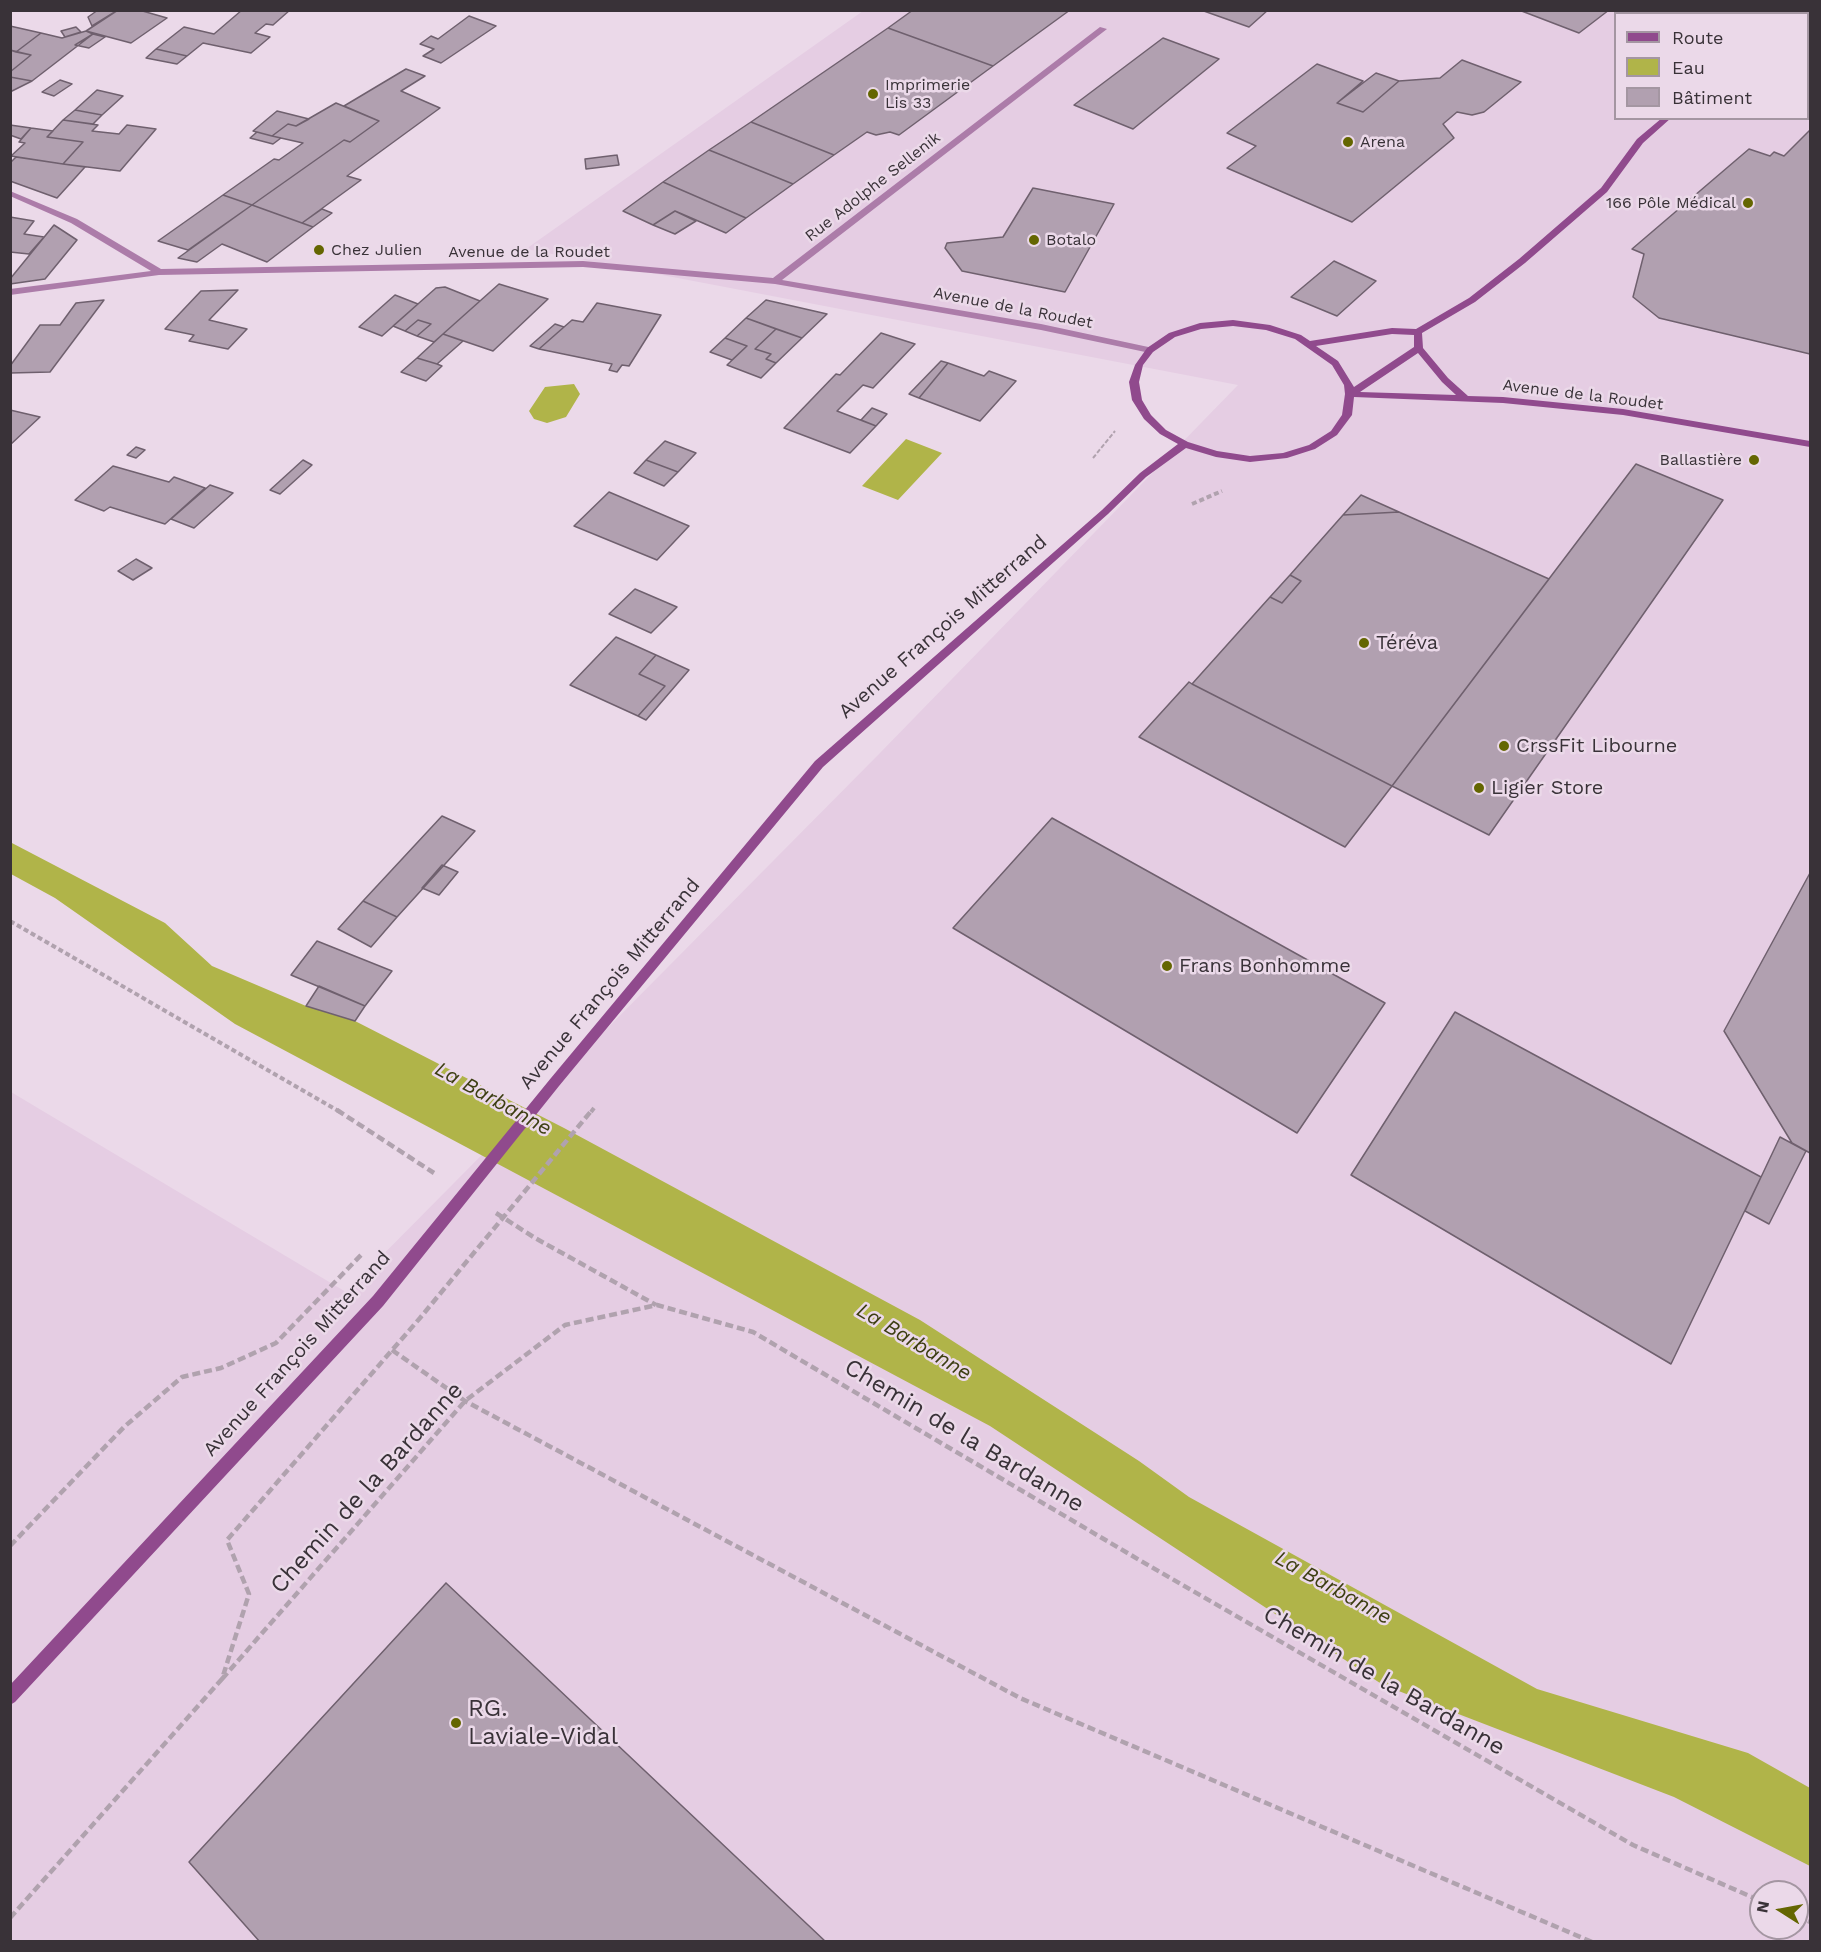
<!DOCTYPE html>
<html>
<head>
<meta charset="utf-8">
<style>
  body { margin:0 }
  #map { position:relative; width:1821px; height:1952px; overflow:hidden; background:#ebd9e9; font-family:"Work Sans",sans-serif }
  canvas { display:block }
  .frame { position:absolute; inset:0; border:12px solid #393238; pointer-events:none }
  .legend { position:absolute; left:1614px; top:12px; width:195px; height:108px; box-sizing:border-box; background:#ebd9e9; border:2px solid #a496a2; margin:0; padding:8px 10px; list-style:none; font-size:18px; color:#393238 }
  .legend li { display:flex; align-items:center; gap:12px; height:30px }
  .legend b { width:30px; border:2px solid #a496a2 }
  .north { position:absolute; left:1749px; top:1880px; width:60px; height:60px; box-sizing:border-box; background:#ebd9e9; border:2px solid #a496a2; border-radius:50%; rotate:281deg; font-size:16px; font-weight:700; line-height:24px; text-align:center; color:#393238 }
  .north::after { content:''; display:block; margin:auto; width:21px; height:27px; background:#646601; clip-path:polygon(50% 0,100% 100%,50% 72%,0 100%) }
</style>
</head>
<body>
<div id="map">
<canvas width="1821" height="1952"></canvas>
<div class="frame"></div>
<ul class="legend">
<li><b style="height:8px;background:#904a8d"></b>Route</li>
<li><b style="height:16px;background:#b0b449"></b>Eau</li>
<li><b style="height:16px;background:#b1a0b0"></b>Bâtiment</li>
</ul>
<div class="north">N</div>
</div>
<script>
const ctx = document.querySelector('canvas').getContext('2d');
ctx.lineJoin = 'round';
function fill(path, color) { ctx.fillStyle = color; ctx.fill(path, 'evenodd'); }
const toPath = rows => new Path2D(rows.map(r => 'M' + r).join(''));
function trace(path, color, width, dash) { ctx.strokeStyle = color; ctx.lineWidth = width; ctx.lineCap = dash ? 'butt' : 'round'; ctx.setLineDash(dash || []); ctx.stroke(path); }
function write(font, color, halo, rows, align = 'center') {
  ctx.font = font + ' "Work Sans",sans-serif'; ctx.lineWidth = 5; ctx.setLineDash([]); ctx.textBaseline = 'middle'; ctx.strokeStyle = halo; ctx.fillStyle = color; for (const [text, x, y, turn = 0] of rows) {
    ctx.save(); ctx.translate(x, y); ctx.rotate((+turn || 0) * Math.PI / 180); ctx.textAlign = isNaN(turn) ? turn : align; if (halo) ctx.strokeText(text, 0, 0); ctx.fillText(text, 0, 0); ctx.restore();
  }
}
fill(toPath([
  [863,11,1810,11,1810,1941,11,1942,11,1092,346,1292,880,753,1238,385,526,249],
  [1616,14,1808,14,1808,118,1616,118],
  [1761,1892,1797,1892,1797,1928,1761,1928]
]), '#e5cde3');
fill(toPath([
  [574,384,580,394,566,417,547,423,534,419,529,411,545,387],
  [906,439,942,453,898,500,862,486],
  [10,842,165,923,212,966,306,1006,355,1021,564,1128,920,1320,1139,1461,1189,1497,1537,1689,1748,1753,1810,1788,1810,1866,1674,1797,1383,1685,990,1426,235,1024,55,898,11,874]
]), '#b0b449');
const building = toPath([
  [98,10,118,10,92,26,88,17,98,10],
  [118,10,139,10,167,18,131,43,86,31,118,10],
  [242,10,290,10,273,25,266,24,255,33,270,37,251,53,203,43,187,56,156,49,184,27,214,34,242,10],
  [913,10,1070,10,993,66,888,28,913,10],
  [1201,10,1268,10,1249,27,1201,10],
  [1519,10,1609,10,1579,33,1519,10],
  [469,16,496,26,441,63,423,56,434,49,420,44,431,36,438,39,469,16],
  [10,26,41,33,16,52,10,50,10,26],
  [76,27,81,32,65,37,61,31,76,27],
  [888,28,993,66,899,135,890,132,876,135,867,132,834,155,751,122,888,28],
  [86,31,93,34,32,81,10,77,10,72,31,55,16,52,41,33,62,38,86,31],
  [93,34,105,37,89,48,75,45,93,34],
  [1163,38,1219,59,1133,129,1074,105,1163,38],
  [156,49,187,56,177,64,146,58,156,49],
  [10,50,31,55,10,72,10,50],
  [1462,60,1521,82,1484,112,1472,115,1457,112,1443,124,1454,138,1352,222,1227,168,1256,146,1227,133,1317,64,1363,81,1337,103,1363,112,1399,81,1440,78,1462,60],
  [406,69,425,76,401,91,440,108,347,176,361,180,302,223,252,205,344,140,350,142,379,121,344,106,406,69],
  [1376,73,1399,81,1363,112,1337,103,1376,73],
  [10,77,32,81,10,92,10,77],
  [60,80,72,84,54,96,42,92,60,80],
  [97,90,123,96,102,115,75,110,97,90],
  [336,103,379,121,350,142,344,140,252,205,223,195,274,159,279,160,303,143,272,136,288,124,296,126,336,103],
  [75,110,102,115,93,124,63,120,75,110],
  [277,111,309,119,296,126,288,124,272,136,253,131,277,111],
  [63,120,98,125,92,131,119,134,127,125,156,129,120,171,63,164,83,142,47,137,63,120],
  [751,122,834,155,793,184,709,150,751,122],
  [10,125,31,128,21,139,10,135,10,125],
  [31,128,53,131,47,137,83,142,63,164,11,156,25,143,19,142,31,128],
  [1810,130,1810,354,1659,318,1633,297,1644,254,1632,249,1749,149,1770,156,1774,152,1784,156,1810,130],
  [257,132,272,136,281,138,273,144,250,138,257,132],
  [709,150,793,184,746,218,663,182,709,150],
  [617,155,619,165,586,169,585,159,617,155],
  [16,157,63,164,85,167,57,198,10,181,10,163,16,157],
  [663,182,746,218,726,233,675,211,653,225,623,211,663,182],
  [1033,188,1114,204,1065,292,962,271,945,248,947,243,1003,237,1033,188],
  [223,195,252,205,188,250,158,241,223,195],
  [252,205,313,227,267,262,222,244,197,262,178,258,252,205],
  [322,209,332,213,313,227,302,223,322,209],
  [675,211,696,221,675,234,653,225,675,211],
  [10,217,34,221,24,234,44,237,29,254,10,252,10,217],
  [54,225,77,240,45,279,10,284,10,279,54,225],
  [1334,261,1376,281,1337,316,1291,297,1334,261],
  [499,284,548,299,493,351,443,334,499,284],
  [445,287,480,301,434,342,417,336,431,324,418,320,405,331,393,326,436,288,445,287],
  [238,290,209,320,247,329,228,349,189,341,194,335,165,329,201,291,238,290],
  [395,295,418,304,382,336,359,327,395,295],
  [104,300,50,372,10,373,10,366,40,325,60,325,76,303,104,300],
  [766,300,814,311,827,314,802,338,746,318,766,300],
  [597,303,661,315,629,366,622,365,617,372,609,370,612,364,539,349,572,320,583,322,597,303],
  [746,318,776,329,755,349,771,354,766,359,776,363,761,378,727,365,747,346,725,338,746,318],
  [418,320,431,324,417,336,405,331,418,320],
  [555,324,564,327,539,349,530,346,555,324],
  [776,329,802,338,776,363,766,359,771,354,755,349,776,329],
  [881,333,915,344,873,388,863,385,837,411,876,426,850,453,784,428,836,374,840,375,881,333],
  [443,334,463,341,437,364,417,358,443,334],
  [725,338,747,346,732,360,710,352,725,338],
  [417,358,437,364,442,366,426,381,401,372,417,358],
  [941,361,948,363,919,398,909,394,941,361],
  [948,363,984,376,989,371,1016,381,980,421,919,398,948,363],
  [872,408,887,414,876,426,861,420,872,408],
  [10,410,40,417,10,445,10,410],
  [665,441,696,453,678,472,646,460,665,441],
  [136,447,145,450,136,458,127,455,136,447],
  [303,460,312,465,280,494,270,490,303,460],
  [646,460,678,472,664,486,634,473,646,460],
  [1636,464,1723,500,1489,835,1392,786,1636,464],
  [113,466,169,482,174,477,205,488,165,524,110,507,104,511,75,500,113,466],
  [210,485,233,493,194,528,171,519,210,485],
  [609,492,689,526,657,560,574,526,609,492],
  [1361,495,1399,512,1343,515,1361,495],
  [1399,512,1549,579,1392,786,1192,684,1270,597,1282,603,1301,581,1290,575,1343,515,1399,512],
  [136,559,152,568,133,580,118,571,136,559],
  [1290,575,1301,581,1282,603,1270,597,1290,575],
  [635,589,677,607,651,633,609,614,635,589],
  [616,637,656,655,639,674,665,686,638,716,570,685,616,637],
  [656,655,689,670,646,720,638,716,665,686,639,674,656,655],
  [1189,682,1192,684,1392,786,1345,847,1139,737,1189,682],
  [442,816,475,831,397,917,363,901,442,816],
  [1052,818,1385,1003,1297,1133,953,928,1052,818],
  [442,865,458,872,439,895,422,888,442,865],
  [1810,873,1810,1153,1792,1143,1724,1031,1810,873],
  [363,901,397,917,371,947,338,929,363,901],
  [317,941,392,971,365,1006,291,975,317,941],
  [319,986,365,1006,355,1021,306,1006,319,986],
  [1455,1012,1761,1177,1671,1364,1351,1175,1455,1012],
  [1780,1137,1806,1151,1769,1224,1745,1211,1780,1137],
  [446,1583,826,1942,260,1942,189,1862,446,1583]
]);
fill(building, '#b1a0b0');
trace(building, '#6f606e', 1.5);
trace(toPath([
  [1093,458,1115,431]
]), '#b0a2ae', 2, [4.5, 2]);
trace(toPath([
  [1192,504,1222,491],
  [10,921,340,1112],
  [591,1112,594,1108]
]), '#b0a2ae', 4, [5, 3]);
trace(toPath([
  [337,1110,434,1173],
  [496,1213,535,1238,656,1305],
  [392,1350,465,1401,1020,1698,1592,1942],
  [10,1546,124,1427,182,1377,221,1368,276,1343,362,1254],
  [222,1679,465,1401,565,1325,657,1305,753,1332,1141,1561,1633,1845,1761,1901],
  [1797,1916,1810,1922],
  [10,1918,222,1679,249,1594,227,1540,420,1318,592,1110]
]), '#b0a2ae', 4.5, [8, 4]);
fill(toPath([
  [1688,10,1696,10,1694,14,1686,14,1688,10]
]), '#ac7ca9');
fill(toPath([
  [1100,27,1107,29,782,280,1041,324,1153,348,1154,350,1150,353,1041,330,775,284,583,267,159,275,10,295,10,289,151,271,71,223,10,196,10,191,77,219,161,269,583,261,773,278,1100,27]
]), '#ac7ca9');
fill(toPath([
  [1790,10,1797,10,1795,14,1788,14,1790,10],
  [1662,118,1671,118,1643,143,1607,192,1525,263,1475,302,1422,333,1423,348,1448,378,1468,396,1503,397,1623,409,1810,441,1810,447,1623,415,1503,403,1354,397,1352,415,1337,435,1315,449,1287,458,1250,462,1216,457,1186,448,1146,477,1108,514,823,767,559,1086,383,1306,15,1702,10,1705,10,1685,373,1296,551,1078,815,761,1102,510,1140,473,1178,444,1160,434,1144,419,1132,400,1129,382,1135,365,1147,348,1169,333,1200,323,1233,320,1270,325,1301,335,1310,341,1392,328,1416,329,1469,298,1519,259,1601,188,1637,139,1662,118],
  [1233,326,1266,330,1295,339,1332,365,1344,385,1345,394,1342,415,1331,431,1309,445,1283,453,1250,456,1217,451,1188,442,1166,430,1151,415,1142,400,1139,382,1143,365,1153,352,1175,337,1201,329,1233,326],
  [1392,334,1414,335,1414,347,1354,387,1338,361,1316,346,1392,334],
  [1418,353,1442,382,1456,395,1360,392,1418,353]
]), '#904a8d');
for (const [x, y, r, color] of [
  [873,94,6,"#646601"],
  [1348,142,6,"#646601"],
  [1748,203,6,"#646601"],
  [1034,240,6,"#646601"],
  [319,250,6,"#646601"],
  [1754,460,6,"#646601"],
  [1364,643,6,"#646601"],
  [1504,746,6,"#646601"],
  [1479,788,6,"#646601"],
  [1167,966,6,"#646601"],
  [456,1723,6,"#646601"]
]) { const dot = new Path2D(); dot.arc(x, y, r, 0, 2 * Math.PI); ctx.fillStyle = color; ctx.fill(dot); trace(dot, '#ebd9e9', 2); }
write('16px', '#393238', '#ebd9e9', [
  ["Imprimerie",885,85],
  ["Lis 33",885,103],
  ["Arena",1360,142],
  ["166 Pôle Médical",1736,203,"right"],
  ["Botalo",1046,240],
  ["Chez Julien",331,250],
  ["Ballastière",1742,460,"right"]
], 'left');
write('16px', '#393238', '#ebd9e9', [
  ["Rue Adolphe Sellenik",873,187,-38],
  ["Avenue de la Roudet",529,252],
  ["Avenue de la Roudet",1013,308,11],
  ["Avenue de la Roudet",1583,395,7]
]);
write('20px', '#393238', '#ebd9e9', [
  ["Avenue François Mitterrand",943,627,-41],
  ["Avenue François Mitterrand",610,984,-50],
  ["Avenue François Mitterrand",297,1354,-48]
]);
write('20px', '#393238', '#ebd9e9', [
  ["Téréva",1376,643],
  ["CrssFit Libourne",1516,746],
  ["Ligier Store",1491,788],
  ["Frans Bonhomme",1179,966]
], 'left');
write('italic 21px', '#3d3e12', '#ebd9e9', [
  ["La Barbanne",493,1099,29],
  ["La Barbanne",914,1342,31],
  ["La Barbanne",1333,1588,29]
]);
write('24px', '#393238', '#ebd9e9', [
  ["Chemin de la Bardanne",964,1436,31],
  ["Chemin de la Bardanne",367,1488,-48],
  ["Chemin de la Bardanne",1384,1681,30]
]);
write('24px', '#393238', '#ebd9e9', [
  ["RG.",468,1709],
  ["Laviale-Vidal",468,1737]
], 'left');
</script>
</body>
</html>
